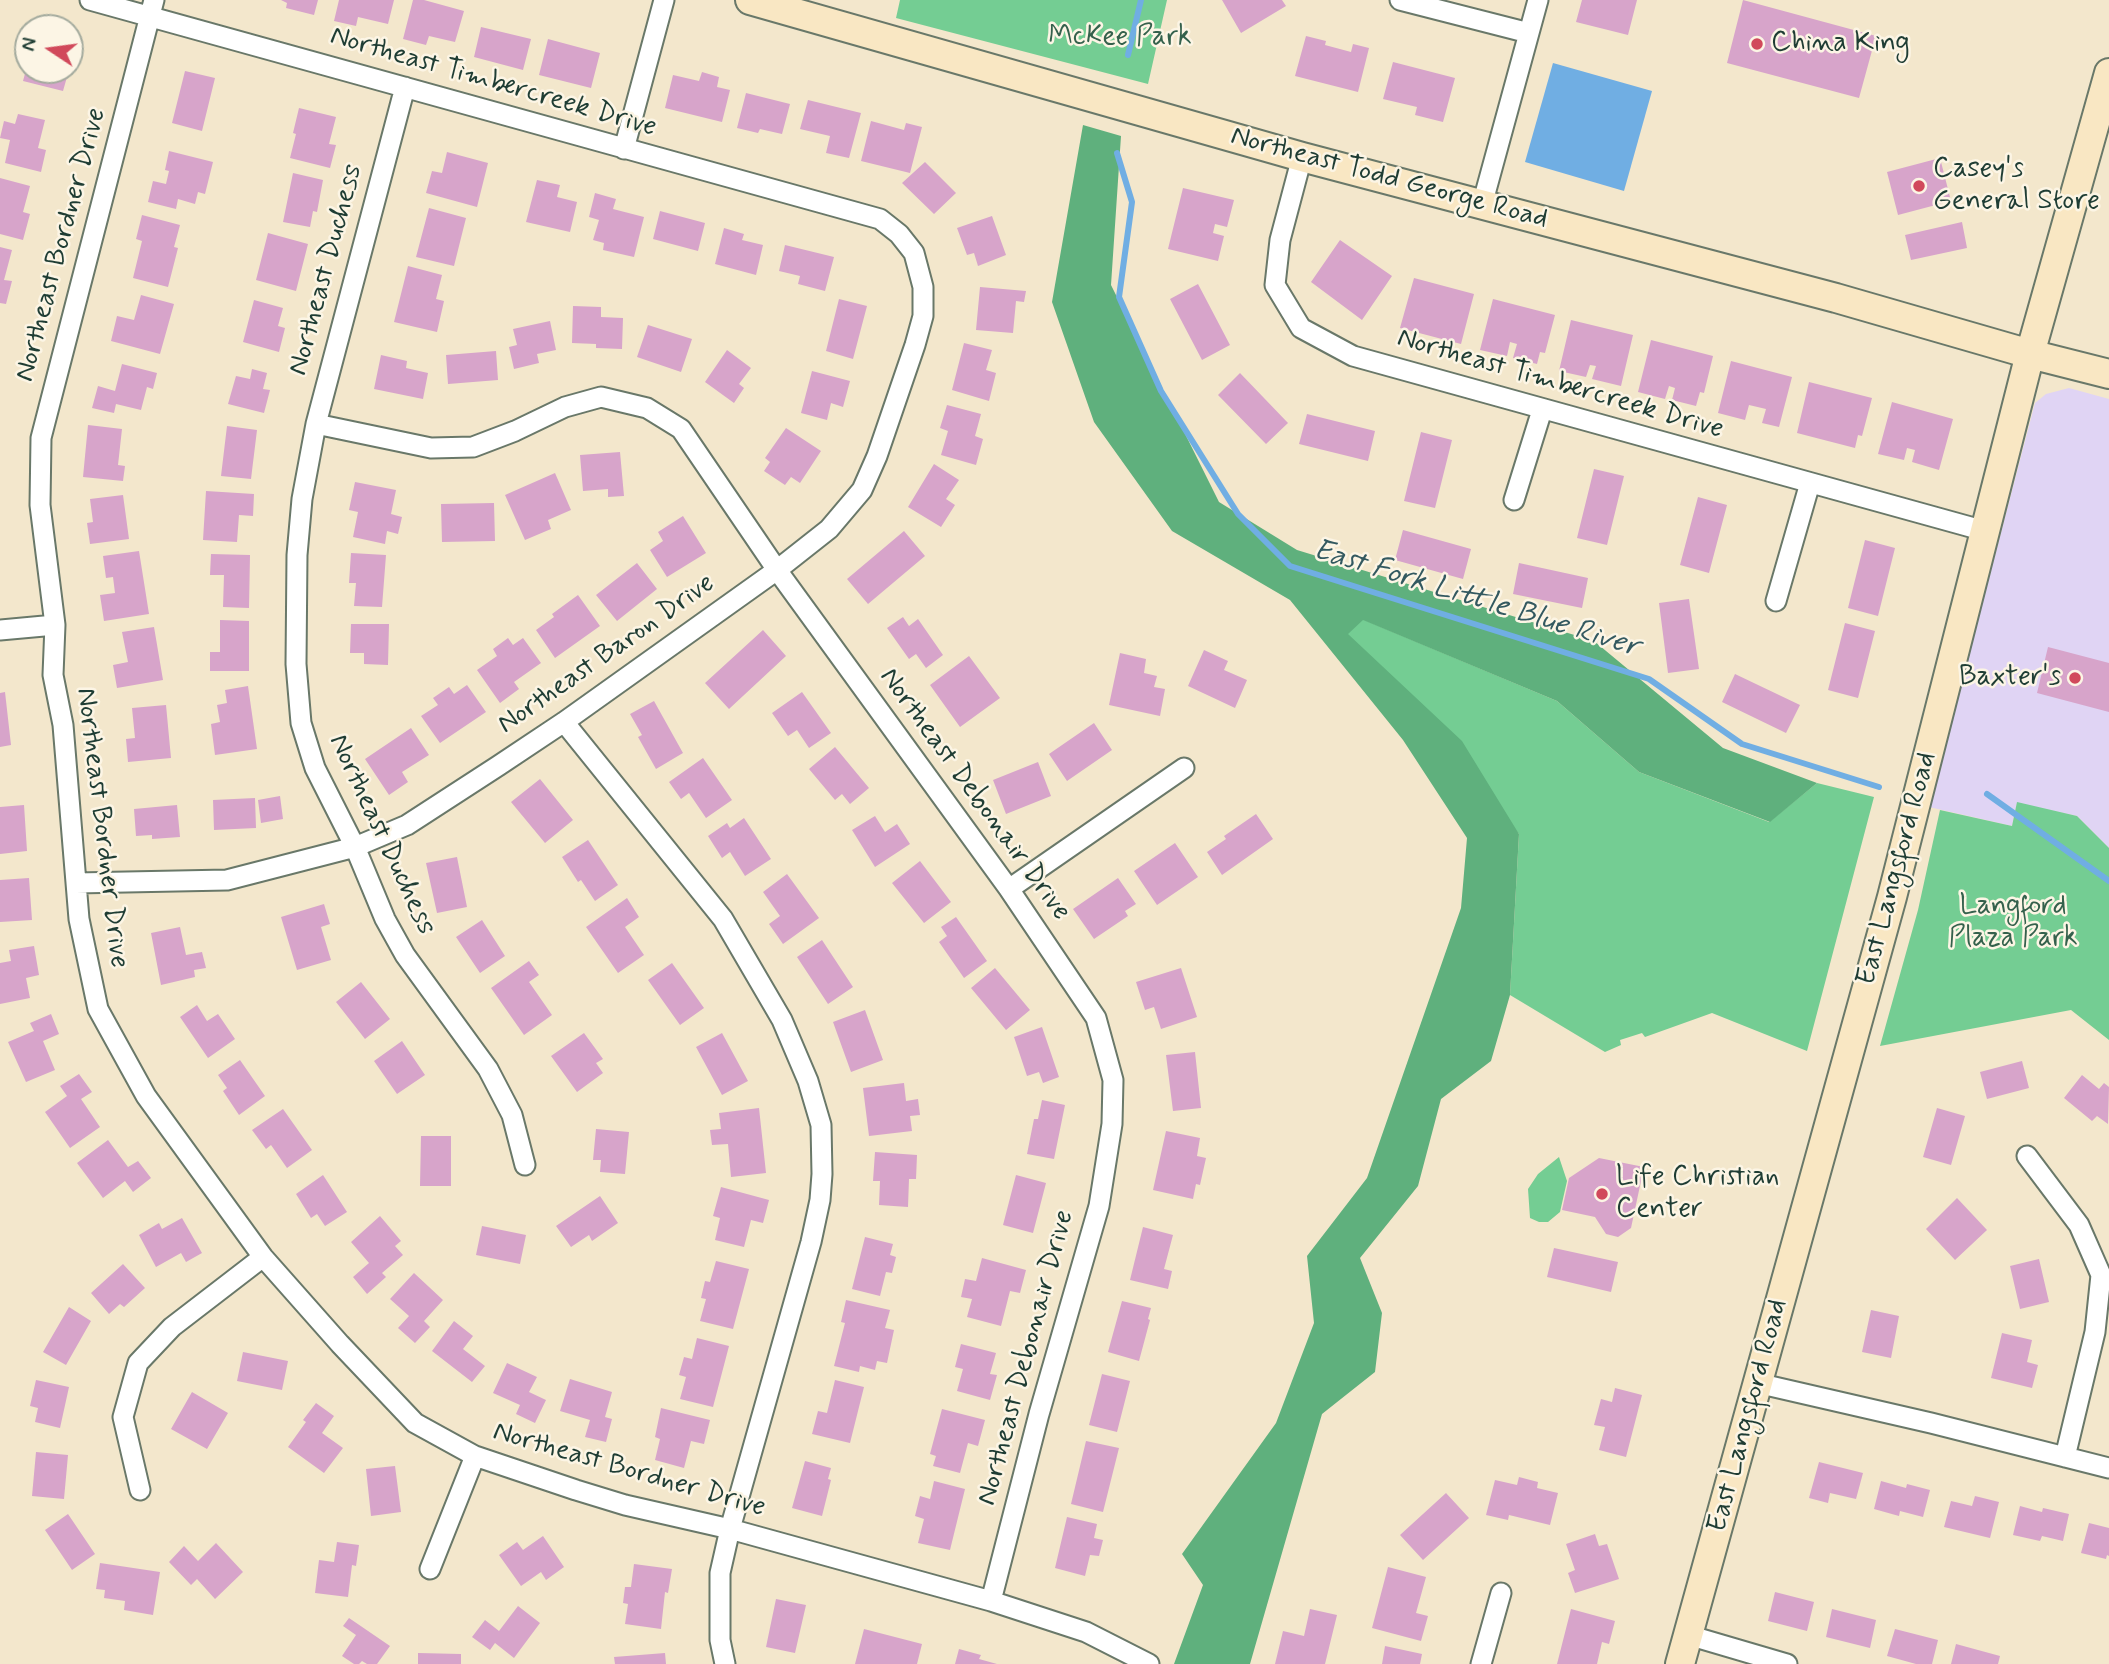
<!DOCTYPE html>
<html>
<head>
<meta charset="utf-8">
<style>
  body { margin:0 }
  #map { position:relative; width:2109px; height:1664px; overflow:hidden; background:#f3e7cc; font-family:Mynerve,sans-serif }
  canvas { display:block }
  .north { position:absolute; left:14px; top:14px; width:70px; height:70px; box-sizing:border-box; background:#fcf5e5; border:2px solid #a4ab9e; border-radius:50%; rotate:283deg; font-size:19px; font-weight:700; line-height:28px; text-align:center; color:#1f3d34 }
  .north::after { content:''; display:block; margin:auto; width:24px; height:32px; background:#d1495b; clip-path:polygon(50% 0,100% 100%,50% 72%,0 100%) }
</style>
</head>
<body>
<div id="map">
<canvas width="2109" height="1664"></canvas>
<div class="north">N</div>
</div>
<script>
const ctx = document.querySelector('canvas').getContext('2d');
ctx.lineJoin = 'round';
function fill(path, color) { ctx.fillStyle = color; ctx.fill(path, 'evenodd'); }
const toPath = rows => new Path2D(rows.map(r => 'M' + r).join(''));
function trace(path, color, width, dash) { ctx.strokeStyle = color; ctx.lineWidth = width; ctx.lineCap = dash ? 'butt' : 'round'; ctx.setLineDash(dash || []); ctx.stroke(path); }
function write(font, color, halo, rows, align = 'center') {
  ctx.font = font + ' Mynerve,sans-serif'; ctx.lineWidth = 5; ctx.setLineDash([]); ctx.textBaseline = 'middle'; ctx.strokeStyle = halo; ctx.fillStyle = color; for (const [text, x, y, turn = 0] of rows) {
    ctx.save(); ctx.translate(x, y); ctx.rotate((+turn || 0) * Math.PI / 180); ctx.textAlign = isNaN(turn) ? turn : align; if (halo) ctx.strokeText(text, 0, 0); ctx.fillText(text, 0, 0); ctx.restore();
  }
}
fill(toPath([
  [2069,388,2109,399,2109,848,2077,816,2017,803,2012,826,1929,807,2035,403,2046,394]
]), '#e0d4f4');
fill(toPath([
  [900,0,1167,0,1148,84,896,18],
  [1362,619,1557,701,1639,772,1769,822,1817,783,1874,797,1807,1051,1712,1013,1645,1037,1642,1033,1620,1040,1621,1045,1605,1052,1510,995,1519,834,1347,634],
  [2017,802,2077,816,2109,848,2109,1040,2071,1010,1880,1046,1918,910,1940,810,2012,826],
  [1559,1157,1567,1181,1560,1212,1548,1222,1539,1222,1530,1218,1528,1189,1538,1174]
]), '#74cd93');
fill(toPath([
  [1083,125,1121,136,1111,285,1219,502,1297,550,1594,641,1723,748,1817,783,1770,822,1639,772,1557,701,1363,620,1348,634,1462,741,1519,834,1510,995,1491,1061,1441,1099,1418,1186,1360,1258,1382,1313,1375,1372,1322,1414,1250,1664,1174,1664,1203,1585,1182,1554,1276,1423,1314,1323,1307,1256,1367,1178,1461,908,1467,838,1403,740,1290,600,1172,531,1094,422,1052,302]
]), '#5fb07d');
fill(toPath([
  [1553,63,1652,91,1624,191,1525,162]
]), '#70aee3');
trace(toPath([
  [1128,55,1141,0],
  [1117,153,1132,202,1119,297,1161,391,1238,514,1290,566,1649,679,1742,744,1879,787],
  [1987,794,2109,881]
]), '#70aee3', 6);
fill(toPath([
  [281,0,318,0,314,15,286,8,287,3],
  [339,0,394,0,388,24,358,17,356,26,334,21],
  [413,0,424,0,464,11,455,42,429,36,426,45,403,39],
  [1222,0,1282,0,1286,6,1241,33],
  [1582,0,1637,0,1628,35,1576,22],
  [1743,0,1876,36,1859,98,1727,63],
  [481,27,531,39,523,70,474,57],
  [1306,36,1326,41,1325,45,1351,52,1353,44,1369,48,1358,92,1295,76],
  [548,39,600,53,591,88,539,75],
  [1393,62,1455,78,1443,122,1415,115,1417,107,1383,99],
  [26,70,35,71,69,70,63,91,23,81],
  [185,71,215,78,202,131,172,123],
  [702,72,719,77,717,87,730,90,722,122,665,108,673,75,699,81],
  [746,93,790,104,782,134,760,129,758,133,737,128],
  [808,100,861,113,849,158,826,153,830,136,800,129],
  [299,108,336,117,329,144,336,145,330,168,290,158,296,134,293,133],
  [18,114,45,120,38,148,46,150,41,172,5,163,10,140,0,138,4,121,15,124],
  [871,121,904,130,906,123,922,127,910,173,861,161],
  [169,151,213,162,205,194,198,192,195,204,178,199,176,209,148,202,153,181,166,184,169,171,165,170],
  [447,152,488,163,477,207,426,193,432,171,442,173],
  [1940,158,1951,201,1898,215,1887,172],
  [925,162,956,193,934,214,902,183],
  [293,173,323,180,317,212,313,211,310,227,283,222],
  [0,178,30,186,23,212,30,214,23,240,0,234],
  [537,180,560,185,557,197,577,202,570,232,526,222],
  [1183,188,1234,200,1227,227,1215,224,1213,233,1224,236,1218,261,1168,249],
  [595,193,616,199,613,209,644,217,634,257,603,250,604,243,593,240,599,220,589,217],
  [429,208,466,218,454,266,416,257],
  [660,211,705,223,698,251,653,239],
  [142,215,180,225,174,247,178,248,168,287,133,278,142,241,136,239],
  [992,216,1006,255,978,266,974,253,967,255,957,228],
  [1962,222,1967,248,1911,260,1905,235],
  [724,228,744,234,742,240,763,245,756,275,715,264],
  [268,233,308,244,296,291,256,280],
  [1340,240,1392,276,1362,320,1311,282],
  [785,245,834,257,825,291,798,284,800,276,779,271],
  [0,247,12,250,4,280,12,281,6,304,0,303],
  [408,266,442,275,436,299,444,301,437,332,394,322],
  [1414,278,1474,294,1461,344,1400,328],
  [1198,284,1230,345,1202,360,1170,299],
  [980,287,1026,291,1024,302,1016,301,1013,333,976,330],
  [141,295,174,304,160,354,111,341,117,316,134,320],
  [839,299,867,306,853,359,826,351],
  [1493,299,1555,315,1545,353,1540,352,1537,364,1513,358,1517,344,1510,342,1507,356,1480,350],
  [254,300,283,308,278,326,285,328,279,352,243,342],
  [573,306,601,307,601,317,623,318,622,349,596,348,596,344,572,343],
  [1571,320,1633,335,1621,386,1592,379,1596,366,1590,365,1586,377,1559,371],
  [550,321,556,350,537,354,539,363,514,369,509,347,517,345,513,329],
  [648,325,692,339,681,372,637,357],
  [1651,340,1713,356,1704,393,1700,392,1696,406,1672,400,1675,388,1669,386,1665,399,1638,392],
  [964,343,992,350,986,370,996,373,989,401,952,390],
  [727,350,751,368,739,384,744,388,734,403,705,382],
  [496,351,498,380,448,384,446,355],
  [381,355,407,361,406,368,428,373,423,399,374,389],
  [1731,361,1792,377,1779,427,1762,423,1766,409,1749,405,1745,420,1718,413],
  [122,364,157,373,153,389,147,387,141,410,116,404,114,413,92,408,98,386,115,391],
  [252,369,267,373,263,389,270,390,264,413,228,404,236,376,250,379],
  [812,371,850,381,843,407,831,403,827,420,801,413],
  [1240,373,1288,423,1266,444,1218,395],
  [1809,382,1872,398,1862,436,1858,435,1855,448,1797,433],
  [1892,402,1953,419,1939,470,1912,462,1915,450,1907,448,1904,460,1878,454],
  [947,405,981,414,975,436,983,439,976,465,941,455,948,431,940,428],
  [1307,414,1375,431,1368,461,1299,444],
  [88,425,122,429,118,465,125,466,123,481,83,477],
  [227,426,257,430,251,479,221,476],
  [786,428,821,451,800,483,791,477,785,485,764,471,770,462,765,458],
  [1421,432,1452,440,1435,508,1404,501],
  [620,452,624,496,608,497,608,489,583,491,580,455],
  [934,464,959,480,946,499,955,505,941,527,908,507],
  [1594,469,1624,476,1607,545,1577,538],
  [555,473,571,510,548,520,551,529,525,540,505,495],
  [355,482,396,490,391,514,402,517,398,534,387,531,385,544,353,537,358,512,349,510],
  [206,491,254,494,253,516,239,515,237,542,203,540],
  [123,495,129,539,90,544,87,523,93,522,90,499],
  [1698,497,1727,505,1709,573,1680,565],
  [494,503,495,541,442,542,441,504],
  [683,516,706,553,667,577,650,550,663,541,658,532],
  [1403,530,1471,549,1463,579,1395,560],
  [904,531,925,556,868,604,847,579],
  [1865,540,1895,548,1878,616,1848,608],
  [139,551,149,614,104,621,100,595,115,593,113,577,106,578,103,556],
  [351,553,386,555,382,607,354,606,356,583,349,583],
  [211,554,250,555,249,608,223,607,224,575,210,575],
  [637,563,657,589,617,621,596,595],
  [1519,563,1588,578,1582,608,1513,594],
  [578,595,600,626,555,658,536,630,554,617,552,614],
  [1689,599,1699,669,1668,673,1659,603],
  [903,617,909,626,918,619,943,655,926,668,916,654,909,659,887,628],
  [220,620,249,621,249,671,210,671,210,652,220,652],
  [1845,623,1875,631,1858,698,1828,690],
  [351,624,389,624,388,665,364,664,364,653,350,653],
  [154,627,163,680,117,688,113,665,128,662,122,632],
  [763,630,786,656,729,709,705,683],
  [508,638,513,645,523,638,541,663,514,682,519,689,500,703,477,670,497,656,493,649],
  [2048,647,2109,663,2109,712,2037,693],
  [1204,650,1228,661,1224,670,1247,680,1235,708,1188,686],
  [1120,653,1146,659,1144,673,1157,676,1154,687,1165,689,1160,716,1109,705],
  [969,656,1000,698,960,727,930,685],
  [1735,674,1800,705,1786,733,1722,702],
  [467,685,486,712,440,743,421,716,438,705,433,698,449,687,454,694],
  [248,686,257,749,215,755,211,724,220,722,217,705,227,703,225,690],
  [5,692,11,745,0,747,0,693],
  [802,692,831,733,809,748,797,730,788,736,772,713],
  [654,701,683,753,656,769,638,737,642,735,630,714],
  [166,705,171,758,128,762,126,739,135,738,132,708],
  [1094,723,1112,750,1067,781,1049,754],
  [411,728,429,755,402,772,408,782,389,795,365,759],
  [835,747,869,788,850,804,842,794,835,800,809,769],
  [703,758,732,800,706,818,689,793,681,799,669,782],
  [1038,762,1051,796,1006,814,993,780],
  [540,779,573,820,545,843,511,802],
  [280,796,283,819,261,823,258,800],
  [255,798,256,828,214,830,213,800],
  [24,805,27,851,0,854,0,807],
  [177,805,180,837,152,839,152,835,136,836,134,809],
  [1256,814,1273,839,1222,875,1207,852,1226,839,1224,836],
  [875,816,885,832,897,824,910,844,875,867,852,830],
  [744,818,771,859,745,876,730,852,722,858,708,836,727,823,730,828],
  [588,840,618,885,595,901,581,880,578,882,562,857],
  [1175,843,1198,877,1157,905,1134,871],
  [457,857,467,907,437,913,426,863],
  [920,861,951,902,924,923,892,883],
  [787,874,819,918,783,944,769,924,780,916,763,892],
  [29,878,32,920,0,922,0,880],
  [1118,878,1136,904,1125,911,1128,916,1094,939,1073,909],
  [627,898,639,917,625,927,644,955,618,973,586,927],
  [324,904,330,924,321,927,331,960,297,970,281,917],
  [956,917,987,961,964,978,939,942,947,936,941,927],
  [482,920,505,956,480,973,456,937],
  [180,927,186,955,202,952,206,968,194,970,195,977,161,985,151,933],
  [822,940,853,987,828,1004,797,957],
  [34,946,39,975,26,978,30,998,0,1004,0,963,11,961,9,950],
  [529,961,539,975,529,982,552,1015,524,1035,491,988],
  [672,963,704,1008,680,1025,648,980],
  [995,968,1030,1010,1006,1030,971,988],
  [1181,968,1197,1017,1161,1029,1154,1007,1145,1010,1136,982],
  [361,982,390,1019,365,1039,336,1002],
  [197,1005,207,1021,218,1014,235,1039,208,1058,180,1017],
  [865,1010,883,1060,851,1072,833,1022],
  [51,1014,59,1034,43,1041,55,1070,26,1082,8,1042,34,1031,30,1023],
  [1042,1027,1059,1077,1043,1083,1039,1072,1027,1076,1014,1037],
  [584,1033,603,1059,596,1063,603,1073,577,1092,551,1056],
  [722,1033,748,1081,722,1095,696,1047],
  [402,1041,425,1075,397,1094,374,1061],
  [1195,1052,1201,1108,1173,1111,1166,1055],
  [240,1060,265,1096,239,1115,223,1091,227,1088,218,1075],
  [2022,1061,2029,1088,1987,1099,1980,1072],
  [79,1074,92,1092,81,1099,100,1127,70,1148,45,1112,67,1096,60,1086],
  [2082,1075,2099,1089,2104,1083,2109,1087,2108,1124,2097,1116,2092,1121,2064,1098],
  [904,1083,906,1101,918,1099,920,1115,910,1116,912,1131,869,1136,863,1088],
  [1042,1100,1065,1105,1054,1159,1027,1154,1034,1119,1038,1119],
  [759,1108,766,1173,731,1177,728,1144,712,1145,710,1130,721,1129,719,1113],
  [1937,1108,1965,1116,1951,1165,1923,1157],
  [283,1109,312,1150,287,1168,271,1145,266,1149,252,1130],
  [596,1129,629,1132,625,1174,600,1172,601,1160,593,1160],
  [1166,1131,1200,1138,1197,1156,1206,1158,1200,1185,1196,1184,1193,1199,1153,1190],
  [421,1136,451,1136,451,1186,420,1186],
  [108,1140,128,1167,138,1161,151,1178,133,1192,125,1181,103,1198,77,1163],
  [875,1152,917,1155,916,1179,909,1179,908,1207,879,1205,880,1181,873,1181],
  [1599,1158,1644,1167,1631,1228,1618,1237,1606,1234,1595,1217,1562,1210,1569,1178],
  [323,1175,347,1212,325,1226,317,1214,311,1218,296,1194],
  [1016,1175,1046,1183,1033,1233,1003,1225],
  [721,1187,769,1200,763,1223,751,1220,744,1247,715,1240,720,1218,713,1216],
  [600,1196,618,1223,592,1241,589,1235,571,1247,556,1226],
  [1957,1198,1987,1230,1955,1260,1926,1229],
  [380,1216,401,1241,395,1246,403,1255,382,1273,386,1277,367,1294,353,1277,369,1263,351,1242],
  [182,1218,202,1253,186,1262,181,1253,156,1267,139,1235,159,1223,162,1229],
  [482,1226,526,1235,520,1264,476,1255],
  [1143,1227,1173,1235,1164,1269,1172,1271,1168,1289,1130,1280],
  [865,1237,893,1244,890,1255,896,1257,892,1273,886,1272,880,1296,852,1289],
  [1554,1248,1618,1262,1611,1292,1547,1277],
  [982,1258,1026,1270,1020,1293,1010,1291,1001,1326,967,1317,972,1299,961,1297,965,1279,976,1281],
  [2039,1259,2049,1302,2020,1309,2010,1266],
  [716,1261,749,1269,733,1329,700,1321,706,1299,701,1298,705,1281,710,1282],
  [123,1264,145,1288,124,1307,120,1304,109,1314,91,1293],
  [414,1273,443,1300,424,1321,430,1327,415,1343,398,1328,409,1316,390,1299],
  [846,1300,890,1310,885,1328,894,1330,887,1363,877,1361,875,1370,860,1366,859,1372,834,1366,845,1323,841,1322],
  [1122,1301,1151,1308,1148,1319,1150,1320,1139,1361,1108,1352],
  [69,1307,91,1321,66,1365,43,1352],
  [1871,1310,1899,1316,1891,1358,1862,1352],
  [454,1321,473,1336,463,1349,485,1366,472,1382,432,1351],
  [2002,1333,2032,1340,2027,1362,2038,1365,2032,1388,1991,1378],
  [697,1338,729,1346,713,1407,680,1399,686,1377,679,1375,684,1357,692,1359],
  [961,1344,996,1353,990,1374,997,1375,990,1400,957,1391,963,1369,955,1367],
  [243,1352,288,1361,282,1390,237,1381],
  [507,1363,537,1377,529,1392,546,1400,535,1423,516,1414,520,1405,493,1393],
  [1102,1374,1130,1381,1117,1432,1089,1425],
  [570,1379,612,1392,605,1417,612,1419,606,1442,585,1437,590,1420,560,1411],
  [36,1380,69,1387,60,1428,35,1422,38,1408,30,1406],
  [835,1380,864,1387,850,1443,812,1434,818,1411,827,1413],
  [1615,1388,1642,1395,1626,1457,1599,1450,1605,1427,1594,1425,1601,1399,1612,1402],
  [192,1392,228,1413,207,1449,171,1429],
  [316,1403,334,1416,322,1433,343,1448,324,1473,288,1447,306,1422,303,1420],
  [661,1408,710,1420,704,1444,691,1441,684,1468,655,1460,660,1439,655,1437],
  [942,1409,985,1420,978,1446,968,1443,960,1473,933,1466,936,1456,930,1454],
  [1086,1441,1119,1448,1103,1512,1071,1504],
  [36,1452,68,1455,64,1499,32,1496],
  [805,1461,831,1468,828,1479,831,1480,822,1516,792,1508],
  [1819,1462,1863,1473,1856,1499,1830,1493,1828,1503,1809,1498],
  [395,1466,401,1512,371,1516,366,1469],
  [1519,1477,1538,1482,1537,1488,1558,1493,1550,1525,1509,1515,1508,1520,1486,1515,1495,1480,1517,1485],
  [934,1481,965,1489,950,1550,918,1543,924,1519,915,1516,920,1496,930,1499],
  [1881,1481,1906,1488,1907,1484,1930,1490,1923,1517,1900,1511,1899,1516,1874,1509],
  [1446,1493,1469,1518,1423,1560,1400,1535],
  [1975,1496,1999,1502,1990,1538,1944,1527,1951,1501,1972,1506],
  [2020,1506,2042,1512,2043,1508,2069,1514,2063,1541,2042,1536,2040,1541,2013,1535],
  [68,1514,95,1554,72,1570,45,1530],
  [1067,1517,1097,1524,1094,1538,1103,1540,1099,1556,1090,1555,1085,1576,1055,1568],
  [2089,1523,2109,1528,2109,1556,2107,1555,2106,1559,2081,1553],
  [1595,1534,1599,1546,1607,1544,1619,1579,1575,1593,1568,1573,1575,1570,1566,1544],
  [543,1536,564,1567,546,1580,541,1572,521,1586,499,1555,517,1542,523,1550],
  [337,1542,359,1545,356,1566,352,1565,348,1597,315,1593,319,1560,334,1562],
  [216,1543,243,1572,215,1599,197,1579,191,1585,169,1562,184,1546,198,1561],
  [100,1563,160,1572,153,1615,124,1610,125,1601,104,1598,105,1590,96,1589],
  [634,1564,672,1569,668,1593,665,1592,661,1629,625,1624,628,1604,623,1603,625,1587,631,1587],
  [1388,1567,1426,1577,1416,1613,1428,1616,1421,1641,1372,1628],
  [1775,1592,1814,1602,1807,1631,1768,1621],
  [776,1599,806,1605,795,1653,766,1647],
  [518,1606,540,1623,514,1658,495,1643,490,1650,472,1637,485,1620,499,1631],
  [1310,1609,1337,1615,1325,1664,1275,1664,1283,1631,1304,1636],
  [1571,1609,1615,1621,1609,1644,1602,1642,1597,1664,1557,1664],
  [1832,1609,1876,1620,1870,1648,1826,1637],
  [349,1618,390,1646,377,1664,367,1664,362,1661,359,1664,354,1664,342,1656,356,1635,343,1626],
  [864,1629,922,1644,917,1664,855,1664],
  [1895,1629,1938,1640,1932,1664,1916,1664,1887,1656],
  [1956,1644,2000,1656,1998,1664,1951,1664],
  [1385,1646,1422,1654,1420,1664,1382,1664],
  [959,1649,981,1655,979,1659,997,1664,955,1664],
  [418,1653,461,1654,461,1664,418,1664],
  [665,1653,666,1664,615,1664,614,1657]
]), '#d7a4ca');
const street = toPath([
  [154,0,41,438,40,505,55,625,53,675,63,725,79,919,98,1009,146,1096,263,1257,340,1344,415,1423,475,1456,576,1490,625,1505,730,1529,991,1601,1086,1632,1149,1664],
  [1400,0,1529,33],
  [405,87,316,424,302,499,297,555,296,664,301,723,315,768,355,847,385,919,405,955,488,1069,512,1115,525,1165],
  [624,149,664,0],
  [1302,157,1280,240,1275,285,1301,328,1353,356,1985,531],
  [1482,205,1538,0],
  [316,424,431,448,473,447,515,431,565,407,601,397,647,408,681,429,777,570,1009,889,1096,1018,1113,1080,1112,1124,1099,1206,1039,1414,991,1601],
  [1514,500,1542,410],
  [1776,601,1810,483],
  [0,630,55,625],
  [564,722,723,919,782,1020,808,1081,821,1125,822,1174,820,1200,811,1242,730,1529,720,1573,720,1640,725,1664],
  [76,883,227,880,355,847,407,825,498,766,564,722,777,570,829,529,862,490,877,456,915,345,923,316,923,287,914,253,899,234,880,219,90,0],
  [1009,889,1184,768],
  [2027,1156,2079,1225,2101,1275,2095,1332,2065,1457],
  [1757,1383,1931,1423,2109,1468],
  [140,1490,123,1417,138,1363,172,1327,263,1257],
  [430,1569,475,1456],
  [1688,1635,1787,1664],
  [1481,1664,1501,1593]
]);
const secondary = toPath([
  [750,0,1302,157,1836,298,2030,354,2109,374],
  [1680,1664,1892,897,2030,354,2109,73]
]);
trace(street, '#697869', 23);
trace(secondary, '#697869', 32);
trace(street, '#fff', 19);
trace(secondary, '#f9e7c3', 28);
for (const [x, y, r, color] of [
  [1757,44,7,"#d1495b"],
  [1919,186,7,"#d1495b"],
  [2075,678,7,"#d1495b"],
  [1602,1194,7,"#d1495b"]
]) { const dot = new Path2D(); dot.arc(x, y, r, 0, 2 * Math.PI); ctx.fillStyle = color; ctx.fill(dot); trace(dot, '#fcf5e5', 2.5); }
write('28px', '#34614c', '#fcf5e5', [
  ["McKee Park",1120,38],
  ["Langford",2013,907],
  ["Plaza Park",2013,939]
]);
write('28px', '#1f3d34', '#fcf5e5', [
  ["China King",1771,44],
  ["Casey's",1933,170],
  ["General Store",1933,202],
  ["Baxter's",2061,678,"right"],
  ["Life Christian",1616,1178],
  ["Center",1616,1210]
], 'left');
write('28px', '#1f3d34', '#fcf5e5', [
  ["Northeast Timbercreek Drive",493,83,16],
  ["Northeast Todd George Road",1389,179,15],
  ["Northeast Bordner Drive",62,245,-75],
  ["Northeast Duchess",327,270,-75],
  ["Northeast Timbercreek Drive",1560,385,16],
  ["Northeast Baron Drive",607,655,-35],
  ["Northeast Debonair Drive",974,795,54],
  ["Northeast Bordner Drive",101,828,83],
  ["Northeast Duchess",381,835,65],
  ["East Langsford Road",1898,869,-75],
  ["Northeast Debonair Drive",1027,1358,-75],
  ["East Langsford Road",1749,1416,-75],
  ["Northeast Bordner Drive",629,1471,16]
]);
write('italic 30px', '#335960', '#fcf5e5', [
  ["East Fork Little Blue River",1476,600,17]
]);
</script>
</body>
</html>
